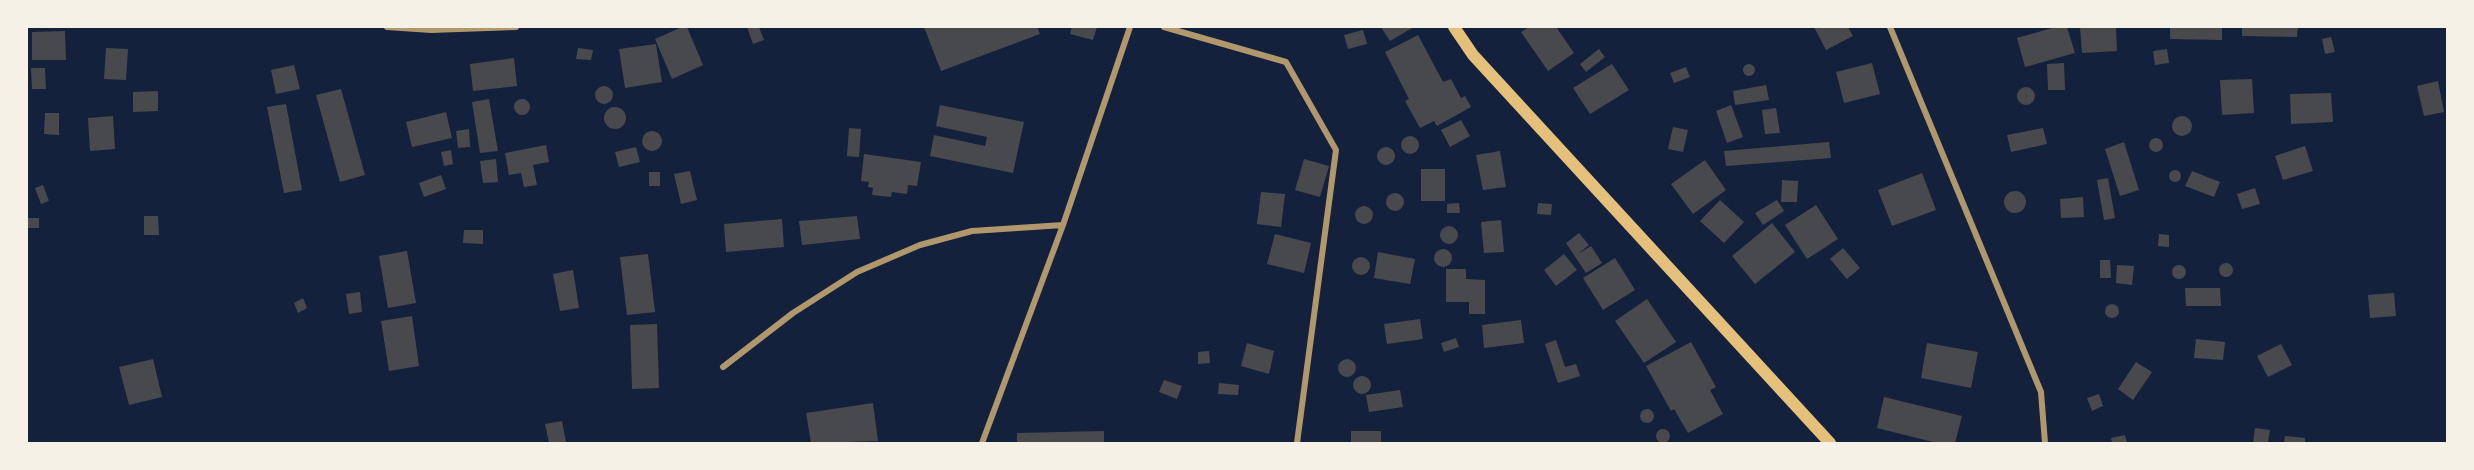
<!DOCTYPE html>
<html>
<head>
<meta charset="utf-8">
<style>
  body { margin:0 }
  #map { position:relative; width:2474px; height:470px; overflow:hidden; background:#14213d; font-family:"PT Sans",sans-serif }
  canvas { display:block }
  .frame { position:absolute; inset:0; border:28px solid #f6f1e7; pointer-events:none }
</style>
</head>
<body>
<div id="map">
<canvas width="2474" height="470"></canvas>
<div class="frame"></div>
</div>
<script>
const ctx = document.querySelector('canvas').getContext('2d');
ctx.lineJoin = 'round';
function fill(path, color) { ctx.fillStyle = color; ctx.fill(path, 'evenodd'); }
const toPath = rows => new Path2D(rows.map(r => 'M' + r).join(''));
function trace(path, color, width, dash) { ctx.strokeStyle = color; ctx.lineWidth = width; ctx.lineCap = dash ? 'butt' : 'round'; ctx.setLineDash(dash || []); ctx.stroke(path); }
fill(toPath([
  [682,27,687,27,703,65,672,79,655,39],
  [747,27,759,27,764,40,753,44],
  [924,27,1037,27,1040,34,941,71],
  [1072,27,1097,27,1093,40,1070,34],
  [1381,27,1414,27,1390,41],
  [1529,27,1556,27,1574,53,1548,71,1521,32],
  [1814,27,1848,27,1853,36,1826,50],
  [2056,27,2067,27,2075,53,2025,67,2017,38],
  [2080,27,2116,27,2117,51,2082,53],
  [2170,27,2222,27,2222,40,2170,39],
  [2242,27,2298,27,2297,37,2242,36],
  [1363,30,1367,44,1348,49,1344,35],
  [65,31,66,60,32,60,32,32],
  [1418,35,1443,82,1451,79,1461,98,1465,96,1471,107,1437,126,1434,121,1420,128,1405,101,1409,99,1385,52],
  [2331,37,2335,52,2325,54,2322,39],
  [656,44,662,82,625,88,619,49],
  [106,48,128,49,126,80,104,79],
  [578,48,593,50,591,60,576,59],
  [1599,49,1605,57,1586,72,1580,64],
  [2167,49,2169,63,2155,65,2153,51],
  [514,58,517,86,473,91,470,64],
  [1872,63,1880,94,1844,103,1836,72],
  [2064,63,2065,90,2048,90,2047,64],
  '1743 70a6 6 0 1 1 12 0a6 6 0 1 1-12 0Z',
  [1612,64,1629,90,1590,114,1573,88],
  [294,65,300,89,276,94,271,70],
  [1686,67,1690,77,1674,83,1670,73],
  [31,68,45,68,46,89,32,89],
  [2252,79,2254,113,2222,115,2220,80],
  [2438,81,2444,112,2424,116,2417,86],
  [1766,85,1769,100,1735,105,1733,91],
  '595 95a9 9 0 1 1 18 0a9 9 0 1 1-18 0Z',
  '2017 96a9 9 0 1 1 18 0a9 9 0 1 1-18 0Z',
  [341,89,365,175,340,182,316,95],
  [158,91,158,111,133,112,133,92],
  [2331,93,2333,122,2291,124,2290,94],
  '514 107a8 8 0 1 1 16 0a8 8 0 1 1-16 0Z',
  [489,99,498,151,480,153,472,102],
  [286,104,302,190,284,193,267,107],
  [940,105,1024,122,1013,173,930,156,934,135,985,146,987,137,936,126],
  [1731,105,1743,137,1727,143,1716,111],
  '604 118a11 11 0 1 1 22 0a11 11 0 1 1-22 0Z',
  [1776,108,1780,133,1765,134,1762,110],
  [446,112,452,138,412,147,406,122],
  [45,113,59,113,59,135,44,134],
  [113,116,115,149,90,151,88,118],
  '2172 126a10 10 0 1 1 20 0a10 10 0 1 1-20 0Z',
  [1461,120,1470,136,1450,147,1441,130],
  [1673,127,1688,130,1683,152,1668,149],
  [849,128,861,129,859,157,847,156],
  [2043,128,2047,144,2011,152,2007,135],
  [469,129,470,147,458,148,456,131],
  '642 141a10 10 0 1 1 20 0a10 10 0 1 1-20 0Z',
  '1401 145a9 9 0 1 1 18 0a9 9 0 1 1-18 0Z',
  '2149 145a7 7 0 1 1 14 0a7 7 0 1 1-14 0Z',
  [1829,142,1831,158,1726,166,1724,151],
  [2124,142,2139,190,2120,196,2105,149],
  [546,145,549,162,533,165,537,185,524,187,521,173,509,175,505,153],
  [2305,146,2313,171,2283,180,2275,156],
  [636,147,640,162,619,167,615,152],
  '1377 156a9 9 0 1 1 18 0a9 9 0 1 1-18 0Z',
  [451,150,453,164,444,166,441,152],
  [1500,151,1506,187,1483,190,1476,155],
  [864,154,921,162,917,186,908,185,907,194,892,192,891,197,872,195,873,188,868,187,869,182,861,181],
  [496,159,498,182,483,183,480,161],
  [1304,159,1329,166,1320,197,1295,190],
  [1705,160,1726,190,1693,214,1671,184],
  [1421,169,1445,169,1445,201,1421,201],
  '2169 176a6 6 0 1 1 12 0a6 6 0 1 1-12 0Z',
  [690,171,697,200,681,204,674,174],
  [2192,171,2220,182,2214,197,2185,186],
  [649,172,660,172,660,186,649,186],
  [1922,173,1936,210,1892,226,1878,190],
  [441,175,446,189,424,197,419,183],
  [2108,178,2115,218,2104,220,2097,180],
  [1782,180,1798,181,1797,202,1781,202],
  [43,185,49,201,41,204,35,188],
  [2255,188,2260,204,2242,209,2237,194],
  '2004 202a11 11 0 1 1 22 0a11 11 0 1 1-22 0Z',
  [1261,192,1285,194,1281,227,1257,224],
  '1386 202a9 9 0 1 1 18 0a9 9 0 1 1-18 0Z',
  [2083,197,2084,217,2061,218,2060,199],
  [1720,200,1744,222,1724,243,1700,221],
  [1777,200,1784,211,1763,225,1755,213],
  [1459,203,1460,213,1447,213,1447,204],
  [1538,203,1552,204,1551,215,1537,214],
  [1816,205,1838,239,1807,259,1785,225],
  '1355 215a9 9 0 1 1 18 0a9 9 0 1 1-18 0Z',
  [144,216,158,216,159,235,144,235],
  [857,216,860,239,802,245,799,221],
  [27,218,39,218,39,228,27,228],
  [782,219,784,247,726,252,724,224],
  [1501,220,1504,252,1484,253,1481,222],
  [1772,223,1795,252,1755,284,1732,256],
  '1440 235a9 9 0 1 1 18 0a9 9 0 1 1-18 0Z',
  [464,230,483,230,483,244,463,243],
  [1579,233,1589,245,1578,254,1591,246,1602,263,1586,273,1566,243],
  [1275,234,1311,243,1304,273,1267,264],
  [2159,234,2169,235,2169,247,2158,246],
  [1843,248,1860,268,1847,279,1830,259],
  '1434 258a9 9 0 1 1 18 0a9 9 0 1 1-18 0Z',
  [407,251,416,303,388,308,379,256],
  [1378,252,1415,259,1410,284,1374,278],
  [648,254,655,312,627,315,620,257],
  [1564,254,1577,270,1556,286,1544,270],
  '1352 266a9 9 0 1 1 18 0a9 9 0 1 1-18 0Z',
  [1615,258,1635,290,1603,310,1583,278],
  [2100,260,2110,260,2111,278,2100,278],
  '2219 270a7 7 0 1 1 14 0a7 7 0 1 1-14 0Z',
  '2172 272a7 7 0 1 1 14 0a7 7 0 1 1-14 0Z',
  [2117,265,2134,266,2132,285,2116,283],
  [1446,269,1466,269,1466,279,1485,280,1485,314,1469,314,1469,302,1446,302],
  [573,270,579,308,560,311,553,274],
  [2185,288,2220,288,2221,306,2186,306],
  [360,292,362,312,349,314,346,294],
  [2394,293,2396,316,2370,318,2368,295],
  [303,298,307,308,298,313,294,303],
  [1647,299,1676,342,1644,363,1615,321],
  '2105 311a7 7 0 1 1 14 0a7 7 0 1 1-14 0Z',
  [412,316,419,366,389,371,381,321],
  [1420,319,1423,339,1387,344,1384,324],
  [1521,320,1524,343,1484,348,1482,325],
  [657,324,659,388,632,389,630,325],
  [1456,338,1459,347,1444,352,1441,343],
  [2196,339,2225,342,2223,360,2194,358],
  [1556,340,1565,367,1576,364,1580,376,1558,383,1545,344],
  [1691,342,1716,387,1710,390,1723,414,1688,433,1674,409,1671,411,1646,366],
  [1247,343,1274,351,1269,374,1241,366],
  [1927,343,1978,352,1971,388,1921,378],
  [2281,344,2292,365,2268,377,2257,356],
  [1209,351,1210,363,1198,364,1198,352],
  [153,359,162,397,129,405,119,367],
  '1338 368a9 9 0 1 1 18 0a9 9 0 1 1-18 0Z',
  [2136,362,2152,372,2133,400,2118,389],
  '1353 385a9 9 0 1 1 18 0a9 9 0 1 1-18 0Z',
  [1164,380,1182,386,1177,399,1159,392],
  [1219,383,1239,385,1238,395,1218,394],
  [1400,390,1403,407,1369,412,1366,395],
  [2099,394,2103,406,2092,411,2087,398],
  [1884,397,1962,416,1955,443,1937,443,1877,428],
  [873,403,878,441,811,443,806,413],
  '1640 416a7 7 0 1 1 14 0a7 7 0 1 1-14 0Z',
  [562,421,566,442,549,443,545,424],
  [2255,428,2270,430,2268,443,2253,443],
  '1656 436a7 7 0 1 1 14 0a7 7 0 1 1-14 0Z',
  [1104,431,1104,443,1017,443,1017,433],
  [1351,431,1381,431,1381,443,1351,443],
  [2125,435,2127,443,2112,443,2111,438],
  [2285,436,2305,438,2305,443,2284,443]
]), '#48494c');
trace(toPath([
  [387,27,431,30,516,27],
  [1164,27,1286,62,1336,150,1297,443],
  [1890,27,2041,392,2045,443],
  [723,367,793,313,857,272,920,245,972,231,1063,225],
  [982,443,1063,225,1130,27]
]), '#b1986c', 6);
trace(toPath([
  [1454,27,1473,55,1830,443]
]), '#e5c07b', 12);
</script>
</body>
</html>
